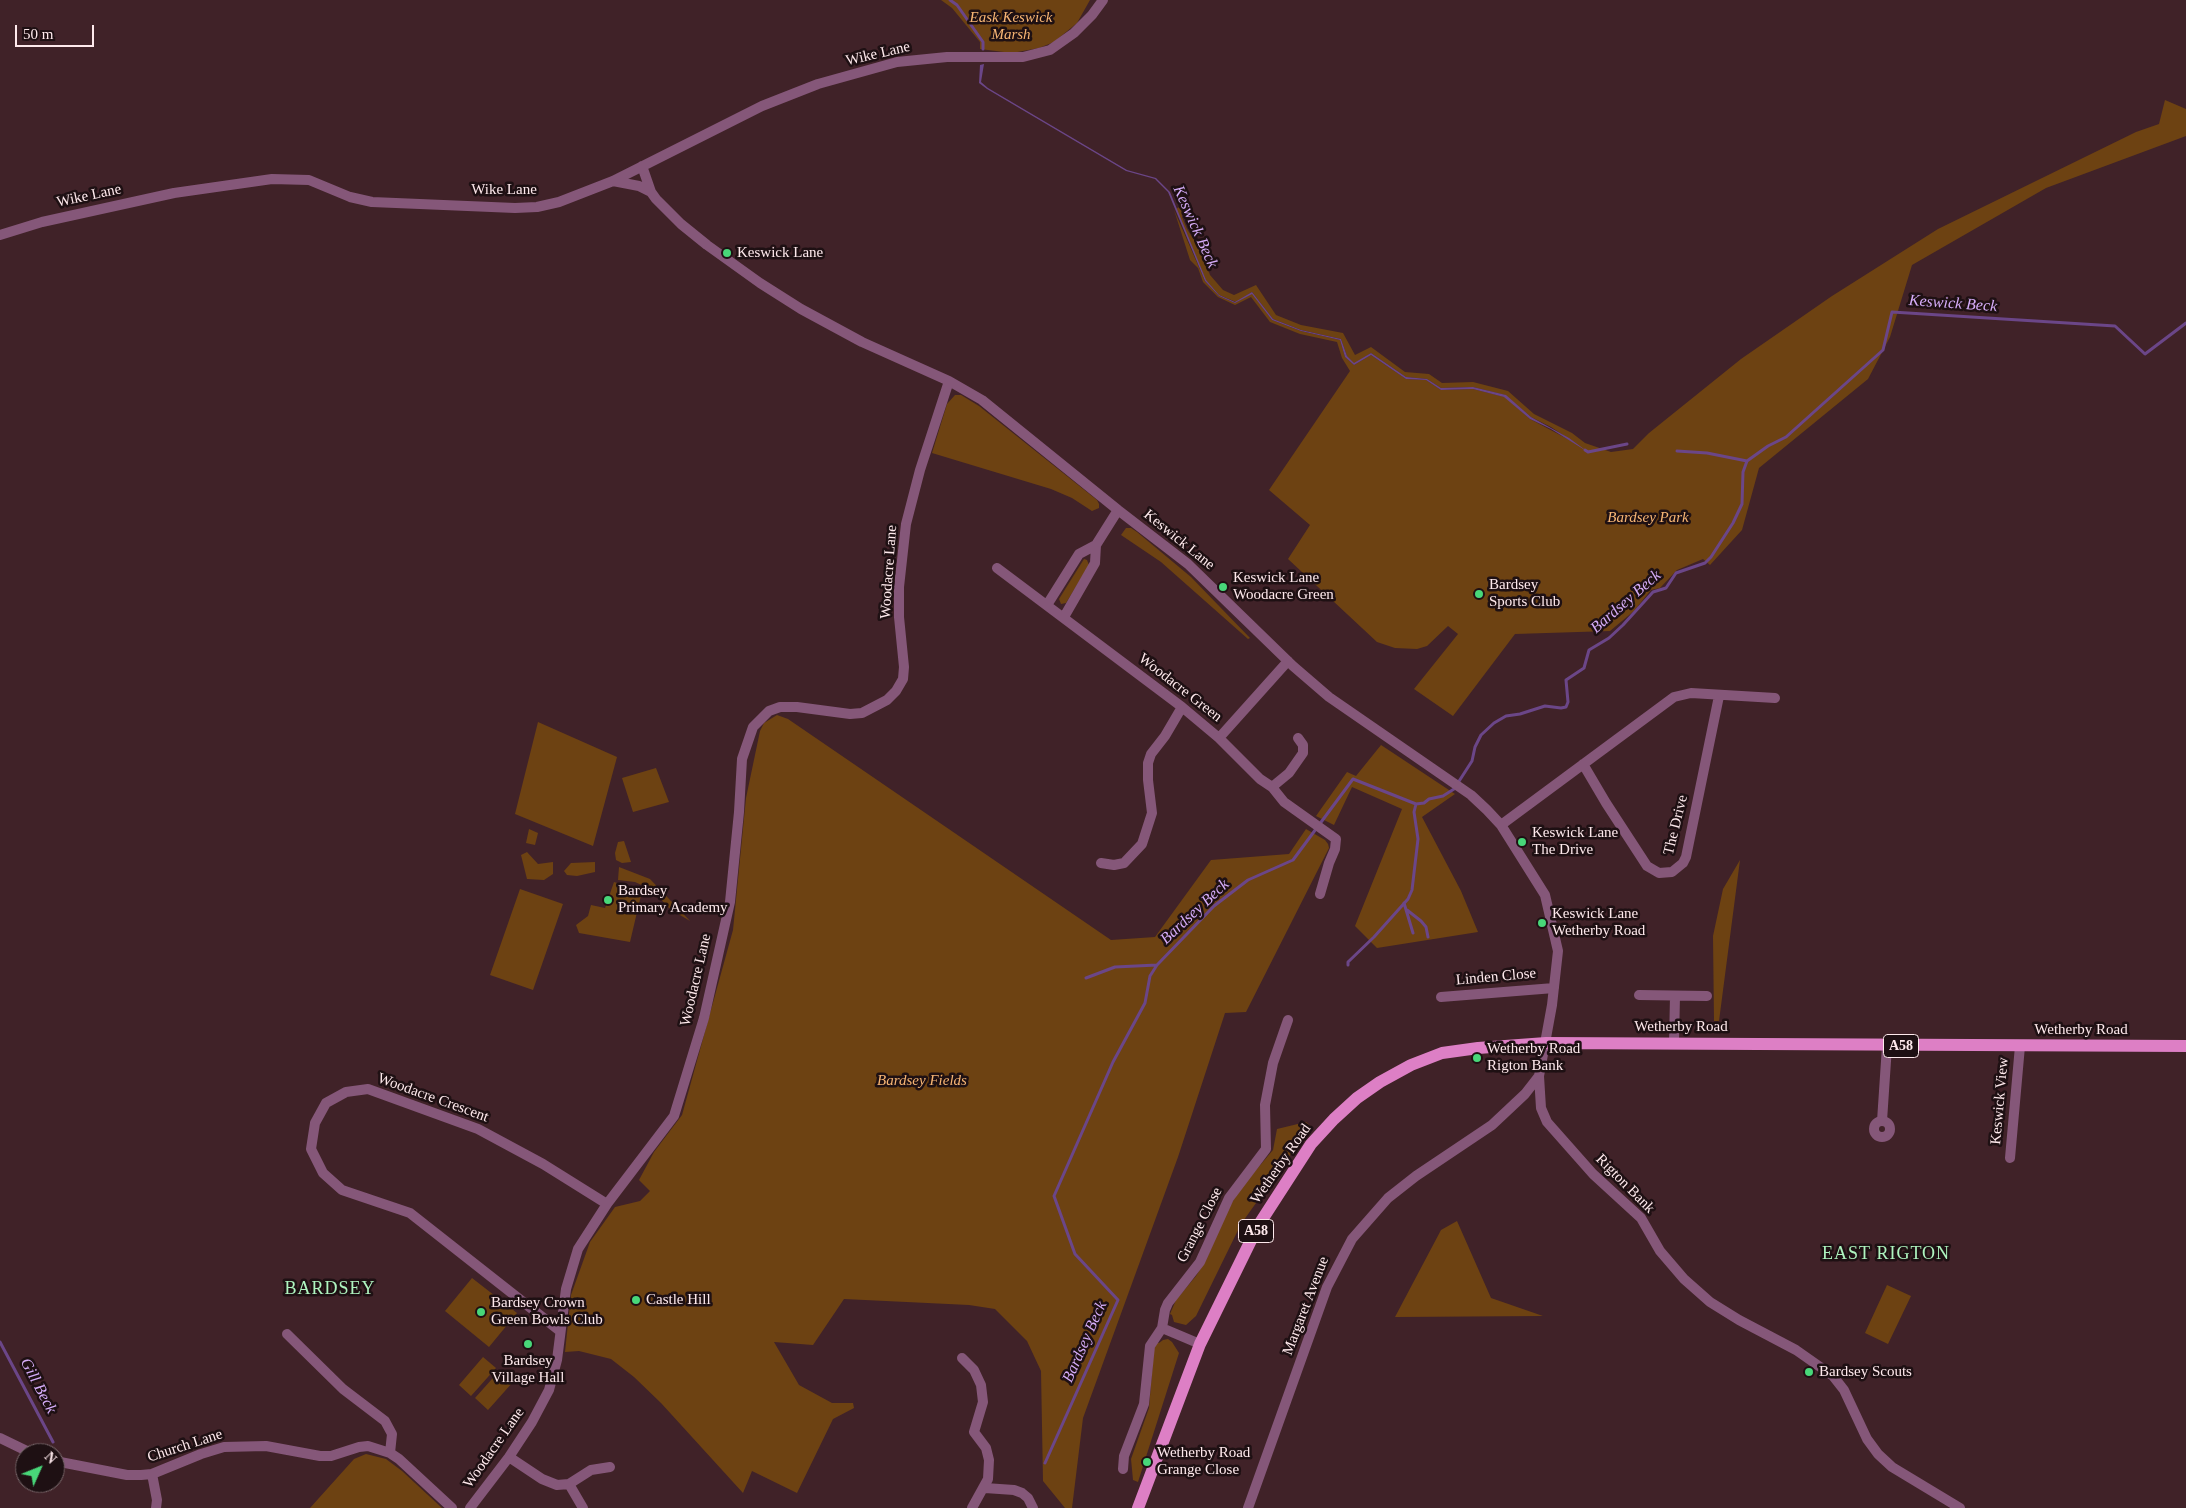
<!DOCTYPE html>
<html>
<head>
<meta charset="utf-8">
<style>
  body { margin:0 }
  #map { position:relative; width:2186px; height:1508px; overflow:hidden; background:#402228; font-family:"Times New Roman",serif }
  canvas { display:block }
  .north { position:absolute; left:15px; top:1443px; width:50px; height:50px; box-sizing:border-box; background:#1e1013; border:1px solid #78676a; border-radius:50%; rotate:46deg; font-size:14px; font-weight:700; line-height:20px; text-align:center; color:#fee9ec }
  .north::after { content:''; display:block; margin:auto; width:18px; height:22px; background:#48d779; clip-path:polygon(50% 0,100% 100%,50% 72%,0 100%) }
  .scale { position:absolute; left:15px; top:25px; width:79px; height:22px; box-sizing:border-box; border:2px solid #fee9ec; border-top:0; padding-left:6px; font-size:15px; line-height:18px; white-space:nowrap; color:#fee9ec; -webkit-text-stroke:4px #1e1013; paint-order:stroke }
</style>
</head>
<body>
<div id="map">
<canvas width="2186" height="1508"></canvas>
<div class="north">N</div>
<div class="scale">50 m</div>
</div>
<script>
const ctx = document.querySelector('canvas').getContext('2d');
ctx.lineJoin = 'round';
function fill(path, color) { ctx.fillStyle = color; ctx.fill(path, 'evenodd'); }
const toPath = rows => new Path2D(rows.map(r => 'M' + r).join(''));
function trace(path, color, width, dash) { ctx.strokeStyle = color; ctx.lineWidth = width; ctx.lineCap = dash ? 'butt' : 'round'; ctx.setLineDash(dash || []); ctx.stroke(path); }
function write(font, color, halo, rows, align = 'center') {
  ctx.font = font + ' "Times New Roman",serif'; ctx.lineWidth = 5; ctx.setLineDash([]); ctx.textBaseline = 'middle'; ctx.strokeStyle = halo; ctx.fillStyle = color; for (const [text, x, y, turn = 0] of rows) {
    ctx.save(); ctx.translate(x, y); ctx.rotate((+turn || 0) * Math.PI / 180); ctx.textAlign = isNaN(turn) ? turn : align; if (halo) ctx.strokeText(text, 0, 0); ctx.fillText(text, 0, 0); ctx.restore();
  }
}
fill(toPath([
  [941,0,1090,0,1077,23,1054,42,1039,48,1012,53,980,49,980,42,952,8],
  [2165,100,2186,109,2186,136,2046,188,1912,265,1890,337,1868,379,1759,468,1742,530,1710,565,1703,559,1677,570,1660,588,1651,590,1634,611,1610,631,1515,634,1453,716,1414,689,1458,634,1448,626,1427,646,1417,649,1395,648,1377,642,1288,559,1310,525,1269,490,1350,371,1342,358,1337,342,1300,334,1270,322,1251,297,1235,305,1218,297,1203,282,1198,268,1190,260,1174,210,1205,281,1219,296,1235,303,1252,293,1272,320,1301,331,1340,340,1345,357,1354,365,1371,355,1406,379,1426,380,1441,390,1473,389,1505,397,1530,419,1575,443,1551,427,1531,417,1505,395,1473,387,1441,388,1427,379,1406,377,1371,353,1354,364,1347,356,1341,339,1301,330,1273,319,1252,292,1236,302,1219,295,1206,281,1176,209,1181,206,1182,217,1187,229,1201,251,1210,275,1223,290,1234,295,1256,285,1276,315,1301,325,1343,333,1355,355,1371,347,1405,372,1429,374,1442,383,1473,382,1508,391,1534,414,1572,433,1585,443,1611,452,1633,449,1649,433,1741,359,1832,296,1938,229,2136,132,2159,124],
  [955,395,961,395,979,406,1097,500,1099,504,1099,508,1092,511,1072,498,1051,489,932,453,947,404],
  [1126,528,1131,528,1137,532,1191,577,1250,638,1248,639,1161,562,1121,535],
  [1084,559,1087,560,1089,565,1066,603,1061,604,1059,599],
  [777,715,788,719,1111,940,1155,937,1211,860,1289,854,1306,829,1325,840,1328,844,1329,848,1246,1012,1225,1013,1178,1157,1083,1418,1072,1508,1065,1508,1043,1481,1041,1371,1027,1341,995,1309,969,1305,844,1299,813,1345,774,1342,799,1385,832,1403,853,1403,854,1408,833,1419,797,1493,752,1471,743,1493,661,1403,634,1377,611,1359,579,1351,565,1352,571,1295,590,1242,615,1207,640,1201,650,1191,639,1180,654,1152,682,1115,733,930,746,798,760,731,764,723],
  [538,722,617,757,593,846,515,814],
  [1381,745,1455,794,1422,817,1461,891,1478,932,1377,948,1355,926,1402,809,1352,787,1334,825,1316,816,1347,772,1356,776],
  [656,768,669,802,633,812,622,778],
  [529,829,538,833,535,845,526,843],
  [624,841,631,862,622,863,616,860,615,853,618,842],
  [527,852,538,864,553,862,553,874,544,880,527,879,521,855],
  [1740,860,1719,1021,1714,1021,1713,936,1723,889],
  [595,862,595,872,577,876,567,875,564,871,571,863],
  [619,867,650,879,690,921,670,909,652,890,635,882,618,880],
  [614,882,642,891,630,942,579,933,576,925,588,916,591,905,605,908],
  [520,889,563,904,533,990,490,975],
  [1306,1122,1313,1128,1296,1147,1241,1224,1196,1316,1186,1325,1174,1322,1172,1315,1170,1314,1176,1300,1196,1276,1206,1260,1227,1211,1240,1189,1273,1150,1277,1129],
  [1457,1221,1491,1298,1543,1316,1395,1317,1441,1230],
  [472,1278,517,1313,489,1347,445,1311],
  [1887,1285,1911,1296,1888,1344,1865,1333],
  [1168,1339,1172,1342,1179,1353,1138,1482,1133,1480,1131,1459,1149,1408,1154,1349,1156,1342,1159,1343,1163,1340],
  [483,1357,496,1368,471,1396,459,1385],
  [500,1370,513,1382,488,1410,475,1398],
  [366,1454,386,1459,402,1471,442,1508,310,1508,354,1459]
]), '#6d4212');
fill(toPath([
  [984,64,981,82,988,88,1127,170,1156,178,1170,192,1206,280,1219,295,1235,302,1252,292,1273,319,1301,330,1341,339,1347,356,1354,363,1371,353,1406,377,1427,379,1441,388,1473,387,1506,395,1531,417,1569,438,1588,452,1551,429,1530,419,1504,397,1473,389,1441,390,1426,380,1406,379,1371,355,1354,365,1345,357,1340,340,1301,331,1272,320,1252,294,1235,303,1219,296,1205,281,1168,192,1155,179,1126,171,987,89,979,83,980,65]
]), '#6b4688');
trace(toPath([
  [950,0,957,5,983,42,983,49],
  [1585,450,1588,452,1627,444],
  [1677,451,1707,453,1747,461,1768,446,1786,437,1883,350,1892,312,2115,326,2145,354,2186,323],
  [1404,903,1413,933],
  [1407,910,1421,921,1426,927,1428,937],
  [1348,965,1348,962,1374,937,1408,899,1412,890,1418,839,1414,812,1416,804],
  [1086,978,1115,967,1157,965],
  [0,1342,53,1442],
  [1045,1463,1118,1300,1075,1254,1054,1196,1113,1062,1145,1003,1150,976,1157,965,1214,906,1248,880,1293,860,1353,779,1416,804,1424,803,1429,799,1443,796,1454,789,1472,761,1475,747,1481,735,1494,723,1506,716,1520,714,1545,706,1561,708,1566,707,1568,702,1566,680,1584,668,1589,650,1609,638,1623,625,1653,592,1666,588,1676,573,1705,563,1711,557,1733,523,1742,504,1743,472,1747,461]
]), '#6b4688', 3);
trace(toPath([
  [642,166,651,192,656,199,681,224,707,245,760,283,801,309,862,342,949,381,982,400,1118,510,1188,564,1293,666,1329,697,1471,795,1487,810,1501,825,1545,895,1558,951,1552,1005,1539,1076,1541,1108,1547,1122,1593,1174,1641,1218,1660,1251,1684,1279,1710,1302,1739,1320,1796,1350,1833,1376,1844,1390,1867,1439,1878,1454,1892,1467,1960,1508],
  [613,181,639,186,651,192],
  [0,235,42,222,174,193,272,179,309,180,350,197,372,202,515,208,537,207,559,202,613,181,762,106,818,84,897,62,947,57,1023,57,1050,50,1074,33,1092,15,1103,0],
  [997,568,1182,707,1219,738,1288,661],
  [1047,605,1079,554,1096,545],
  [1064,617,1095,563,1096,545,1118,510],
  [1219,738,1260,779,1272,787,1284,802,1336,839,1335,849,1329,863,1320,894],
  [1583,764,1606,803,1647,866,1659,873,1672,872,1683,863,1686,857,1719,696],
  [1272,787,1289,773,1303,753,1303,745,1298,738],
  [1501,825,1674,697,1691,693,1775,698],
  [1101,863,1114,865,1124,863,1142,844,1152,813,1148,780,1148,763,1151,754,1165,736,1182,707],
  [1639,995,1707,996],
  [1441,997,1554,988],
  [1674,1043,1675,996],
  '1874 1129a8 8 0 1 1 16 0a8 8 0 1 1-16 0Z',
  [1882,1121,1887,1046],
  [2010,1158,2020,1046],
  [1162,1328,1200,1344],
  [560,1331,410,1213,342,1190,323,1173,311,1149,315,1123,326,1103,346,1092,368,1089,478,1129,543,1164,607,1204],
  [287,1334,343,1389,385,1421,392,1434,390,1453],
  [962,1358,974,1370,981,1385,983,1402,974,1432,986,1448,989,1460,988,1479,972,1508],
  [0,1438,31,1453],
  [509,1457,542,1479,557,1485,569,1484,591,1470,610,1467],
  [55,1461,127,1475,141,1475,152,1474,201,1454,224,1447,266,1446,320,1456,331,1456,359,1447,368,1446,390,1453,399,1459,452,1508],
  [1123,1469,1124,1456,1144,1404,1150,1346,1162,1328,1165,1310,1168,1303,1200,1262,1229,1198,1266,1149,1265,1105,1273,1063,1288,1020],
  [152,1474,157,1500,156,1508],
  [569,1484,583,1508],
  [985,1488,1014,1490,1022,1493,1028,1498,1033,1508],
  [470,1508,509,1457,532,1422,549,1390,557,1360,566,1289,578,1249,607,1204,674,1116,704,1018,730,902,739,812,742,759,753,727,769,711,780,707,797,707,850,714,862,713,887,700,896,691,903,679,904,667,899,617,899,587,906,524,920,470,949,381],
  [1248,1508,1327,1287,1352,1239,1388,1198,1416,1176,1492,1125,1525,1094,1539,1076]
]), '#855779', 10);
trace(toPath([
  [1138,1508,1200,1344,1258,1226,1311,1144,1334,1119,1357,1098,1380,1082,1411,1065,1442,1053,1478,1048,1546,1043,2186,1046]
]), '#dd7fc5', 12);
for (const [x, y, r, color] of [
  [727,253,5,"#48d779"],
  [1223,587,5,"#48d779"],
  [1479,594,5,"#48d779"],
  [1522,842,5,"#48d779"],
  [608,900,5,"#48d779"],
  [1542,923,5,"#48d779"],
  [1477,1058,5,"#48d779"],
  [636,1300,5,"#48d779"],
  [481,1312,5,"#48d779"],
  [528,1344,5,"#48d779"],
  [1809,1372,5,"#48d779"],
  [1147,1462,5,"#48d779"]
]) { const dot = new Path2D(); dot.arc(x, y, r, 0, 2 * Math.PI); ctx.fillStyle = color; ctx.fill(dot); trace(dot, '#1e1013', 2); }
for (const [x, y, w] of [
  [1901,1046,35],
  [1256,1231,35]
]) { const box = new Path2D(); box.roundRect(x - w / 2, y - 11.5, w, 23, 4); ctx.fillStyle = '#1e1013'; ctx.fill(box); trace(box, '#fee9ec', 1); }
write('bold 14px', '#fee9ec', null, [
  ["A58",1901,1046],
  ["A58",1256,1231]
]);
write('italic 15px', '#f7b574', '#1e1013', [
  ["Eask Keswick",1011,18],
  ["Marsh",1011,35],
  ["Bardsey Park",1648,518],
  ["Bardsey Fields",922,1081]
]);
write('15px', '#fee9ec', '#1e1013', [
  ["Wike Lane",878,54,-13],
  ["Wike Lane",504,190],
  ["Wike Lane",89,196,-12],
  ["Keswick Lane",1179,540,39],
  ["Woodacre Lane",889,572,-86],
  ["Woodacre Green",1180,688,38],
  ["The Drive",1676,825,-76],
  ["Linden Close",1496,977,-5],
  ["Woodacre Lane",696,980,-77],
  ["Wetherby Road",1681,1027],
  ["Wetherby Road",2081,1030],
  ["Woodacre Crescent",433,1098,20],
  ["Keswick View",2000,1101,-85],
  ["Wetherby Road",1281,1164,-55],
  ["Rigton Bank",1625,1184,45],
  ["Grange Close",1200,1225,-63],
  ["Margaret Avenue",1306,1306,-69],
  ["Church Lane",185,1446,-18],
  ["Woodacre Lane",494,1448,-55]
]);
write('15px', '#fee9ec', '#1e1013', [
  ["Keswick Lane",737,253],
  ["Keswick Lane",1233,578],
  ["Woodacre Green",1233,595],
  ["Bardsey",1489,585],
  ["Sports Club",1489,602],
  ["Keswick Lane",1532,833],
  ["The Drive",1532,850],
  ["Bardsey",618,891],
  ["Primary Academy",618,908],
  ["Keswick Lane",1552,914],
  ["Wetherby Road",1552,931],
  ["Wetherby Road",1487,1049],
  ["Rigton Bank",1487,1066],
  ["Castle Hill",646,1300],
  ["Bardsey Crown",491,1303],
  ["Green Bowls Club",491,1320],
  ["Bardsey",528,1361,"center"],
  ["Village Hall",528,1378,"center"],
  ["Bardsey Scouts",1819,1372],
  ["Wetherby Road",1157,1453],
  ["Grange Close",1157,1470]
], 'left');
write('italic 16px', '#d5acf8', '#1e1013', [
  ["Keswick Beck",1195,227,66],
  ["Keswick Beck",1953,304,4],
  ["Bardsey Beck",1626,602,-41],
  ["Bardsey Beck",1195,912,-43],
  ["Bardsey Beck",1085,1342,-66],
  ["Gill Beck",38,1386,62]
]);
ctx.letterSpacing = '1px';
write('18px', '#aff4bf', '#1e1013', [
  ["EAST RIGTON",1886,1254],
  ["BARDSEY",330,1289]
]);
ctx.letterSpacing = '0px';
</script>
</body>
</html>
